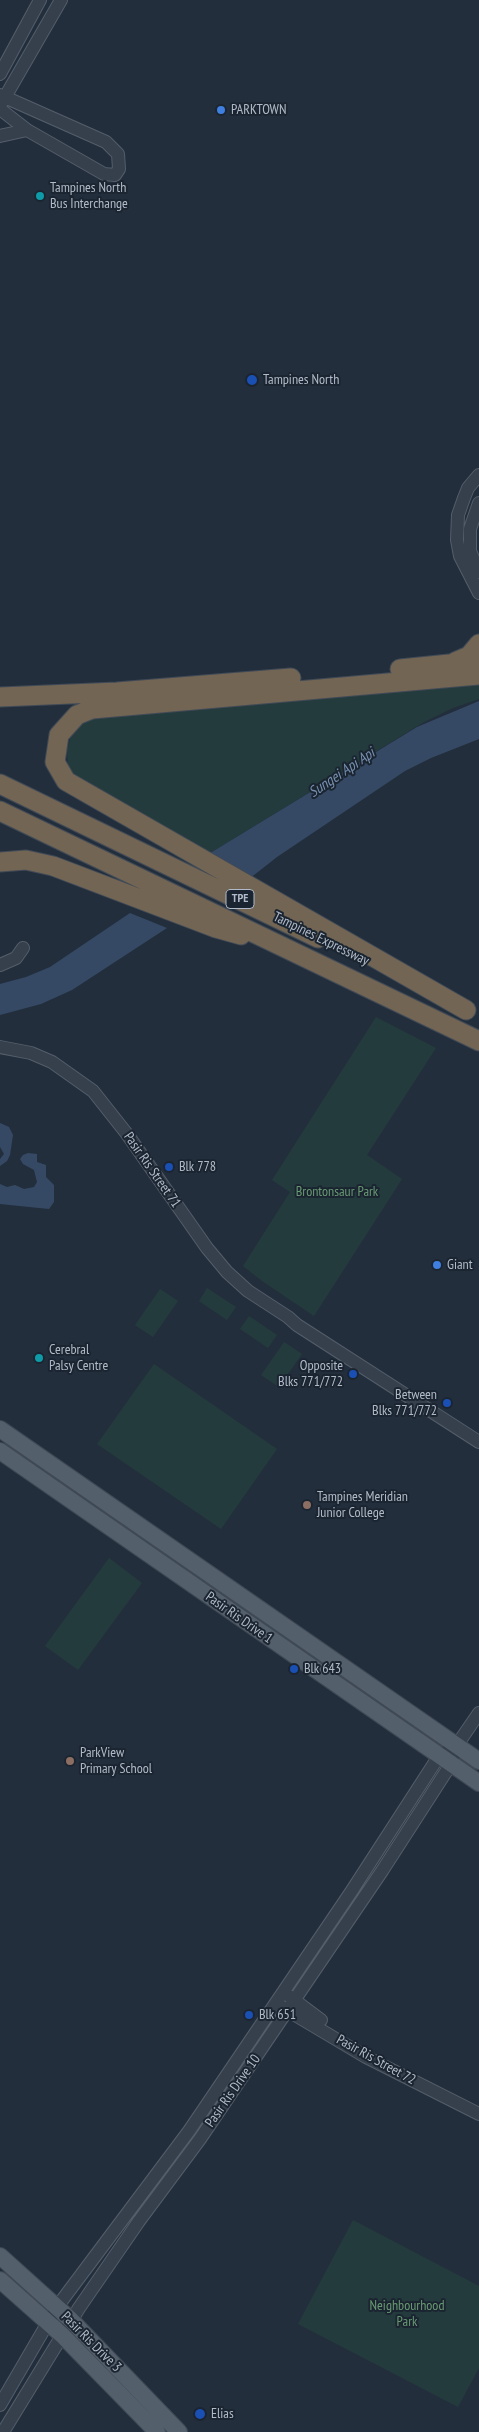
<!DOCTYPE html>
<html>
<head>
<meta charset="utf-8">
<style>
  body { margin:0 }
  canvas { display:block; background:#222e3c }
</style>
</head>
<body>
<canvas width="479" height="2432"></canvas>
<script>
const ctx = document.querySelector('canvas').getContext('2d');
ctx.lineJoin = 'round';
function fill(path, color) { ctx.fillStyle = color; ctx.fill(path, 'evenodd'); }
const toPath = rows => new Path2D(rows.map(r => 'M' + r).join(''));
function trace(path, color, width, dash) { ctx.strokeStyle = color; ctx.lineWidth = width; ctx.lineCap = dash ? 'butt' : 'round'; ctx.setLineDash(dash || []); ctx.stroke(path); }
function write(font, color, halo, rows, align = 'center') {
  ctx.font = font + ' "PT Sans Narrow",sans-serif'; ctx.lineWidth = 4; ctx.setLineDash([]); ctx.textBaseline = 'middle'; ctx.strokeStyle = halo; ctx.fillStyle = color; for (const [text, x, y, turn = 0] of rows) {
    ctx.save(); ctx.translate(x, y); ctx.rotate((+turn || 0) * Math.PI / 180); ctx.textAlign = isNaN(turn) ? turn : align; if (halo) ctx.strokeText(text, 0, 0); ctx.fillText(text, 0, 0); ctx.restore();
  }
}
fill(toPath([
  [479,685,479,699,453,708,424,722,207,855,79,782,70,772,68,765,67,750,71,736,81,725,94,718],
  [376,1017,436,1048,367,1155,402,1179,314,1316,262,1281,243,1266,290,1192,272,1180],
  [207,1288,236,1307,227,1320,199,1301],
  [160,1289,178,1301,153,1337,135,1325],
  [249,1316,277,1335,268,1348,240,1329],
  [284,1342,302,1354,279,1387,261,1375],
  [154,1364,277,1449,221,1529,97,1444],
  [109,1558,142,1583,78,1670,45,1646],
  [353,2220,479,2286,479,2368,458,2407,298,2324]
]), '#243b3d');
fill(toPath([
  [479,701,479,739,431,758,405,771,277,857,249,879,207,855,417,727],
  [130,913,167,928,72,990,41,1004,0,1015,0,984,26,977,50,967],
  [0,1123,9,1127,13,1135,10,1155,7,1161,0,1166,0,1159,4,1154,0,1147],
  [28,1153,37,1154,37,1162,46,1165,46,1177,54,1185,54,1202,49,1209,0,1204,0,1184,7,1187,15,1185,24,1189,34,1187,37,1182,34,1170,23,1164,20,1159,23,1155]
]), '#354964');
const minor = toPath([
  [0,74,40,0],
  [0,95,106,142,118,154,119,169,115,175,104,174,27,130,0,109],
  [1,104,61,0],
  [0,136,27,130],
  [479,475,468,488,464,498,458,515,457,540,460,556,479,593],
  [479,503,470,529,470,551,479,572],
  [0,965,16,958,23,948],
  [0,1047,31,1053,52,1062,93,1091,127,1134,207,1248,227,1272,248,1291,288,1317,297,1325,479,1442],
  [289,1996,321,2020],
  [282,2007,366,2057,479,2114],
  [0,2405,57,2307,189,2131,351,1892,439,1756,446,1752],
  [3,2432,79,2308,139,2221,200,2139,382,1871,451,1764,457,1745,479,1713]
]);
const major = toPath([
  [0,1429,479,1761],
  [0,1451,479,1783],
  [0,2256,71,2320,179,2432],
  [0,2280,62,2335,157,2432]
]);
const highway = toPath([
  [455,662,469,656,479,644],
  [400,669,479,661],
  [0,697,117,692,291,678],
  [0,784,318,938],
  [0,811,479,1041],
  [0,862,26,860,53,866,216,928,241,935],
  [466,1010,66,781,55,762,59,735,77,715,92,709,479,675]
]);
trace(minor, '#545d6a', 14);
trace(major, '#3f4955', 18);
trace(highway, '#414a57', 21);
trace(minor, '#36404c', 12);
trace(major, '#545f6c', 16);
trace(highway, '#726553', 19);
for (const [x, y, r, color] of [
  [221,110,5,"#3f7fe0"],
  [40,196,5,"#0f9aa8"],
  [252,380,6,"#1a4fb4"],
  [169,1167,5,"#1a4fb4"],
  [437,1265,5,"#3f7fe0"],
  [39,1358,5,"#0f9aa8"],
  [353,1374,5,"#1a4fb4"],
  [447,1403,5,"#1a4fb4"],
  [307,1505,5,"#8d6e63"],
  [294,1669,5,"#1a4fb4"],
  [70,1761,5,"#8d6e63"],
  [249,2015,5,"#1a4fb4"],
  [200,2414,6,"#1a4fb4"]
]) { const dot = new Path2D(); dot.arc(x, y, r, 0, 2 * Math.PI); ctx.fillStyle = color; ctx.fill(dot); trace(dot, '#1b2531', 2); }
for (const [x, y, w] of [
  [240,899,28]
]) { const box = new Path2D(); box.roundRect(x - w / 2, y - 9.5, w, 19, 4); ctx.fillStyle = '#1b2531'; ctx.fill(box); trace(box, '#b1bac8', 1); }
write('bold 12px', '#b1bac8', null, [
  ["TPE",240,899]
]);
write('14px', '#b1bac8', '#1b2531', [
  ["PARKTOWN",231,110],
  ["Tampines North",50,188],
  ["Bus Interchange",50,204],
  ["Tampines North",263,380],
  ["Blk 778",179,1167],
  ["Giant",447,1265],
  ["Cerebral",49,1350],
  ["Palsy Centre",49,1366],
  ["Opposite",343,1366,"right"],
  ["Blks 771/772",343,1382,"right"],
  ["Between",437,1395,"right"],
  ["Blks 771/772",437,1411,"right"],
  ["Tampines Meridian",317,1497],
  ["Junior College",317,1513],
  ["Blk 643",304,1669],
  ["ParkView",80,1753],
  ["Primary School",80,1769],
  ["Blk 651",259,2015],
  ["Elias",211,2414]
], 'left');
write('14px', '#b1bac8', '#1b2531', [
  ["Tampines Expressway",321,939,26],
  ["Pasir Ris Street 71",152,1170,55],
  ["Pasir Ris Drive 1",239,1618,35],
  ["Pasir Ris Street 72",376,2060,29],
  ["Pasir Ris Drive 10",233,2091,-55],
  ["Pasir Ris Drive 3",91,2342,45]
]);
write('14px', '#689972', '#1b2531', [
  ["Brontonsaur Park",337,1192],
  ["Neighbourhood",407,2306],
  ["Park",407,2322]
]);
write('italic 15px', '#7891b1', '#1b2531', [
  ["Sungei Api Api",342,773,-34]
]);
</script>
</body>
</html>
